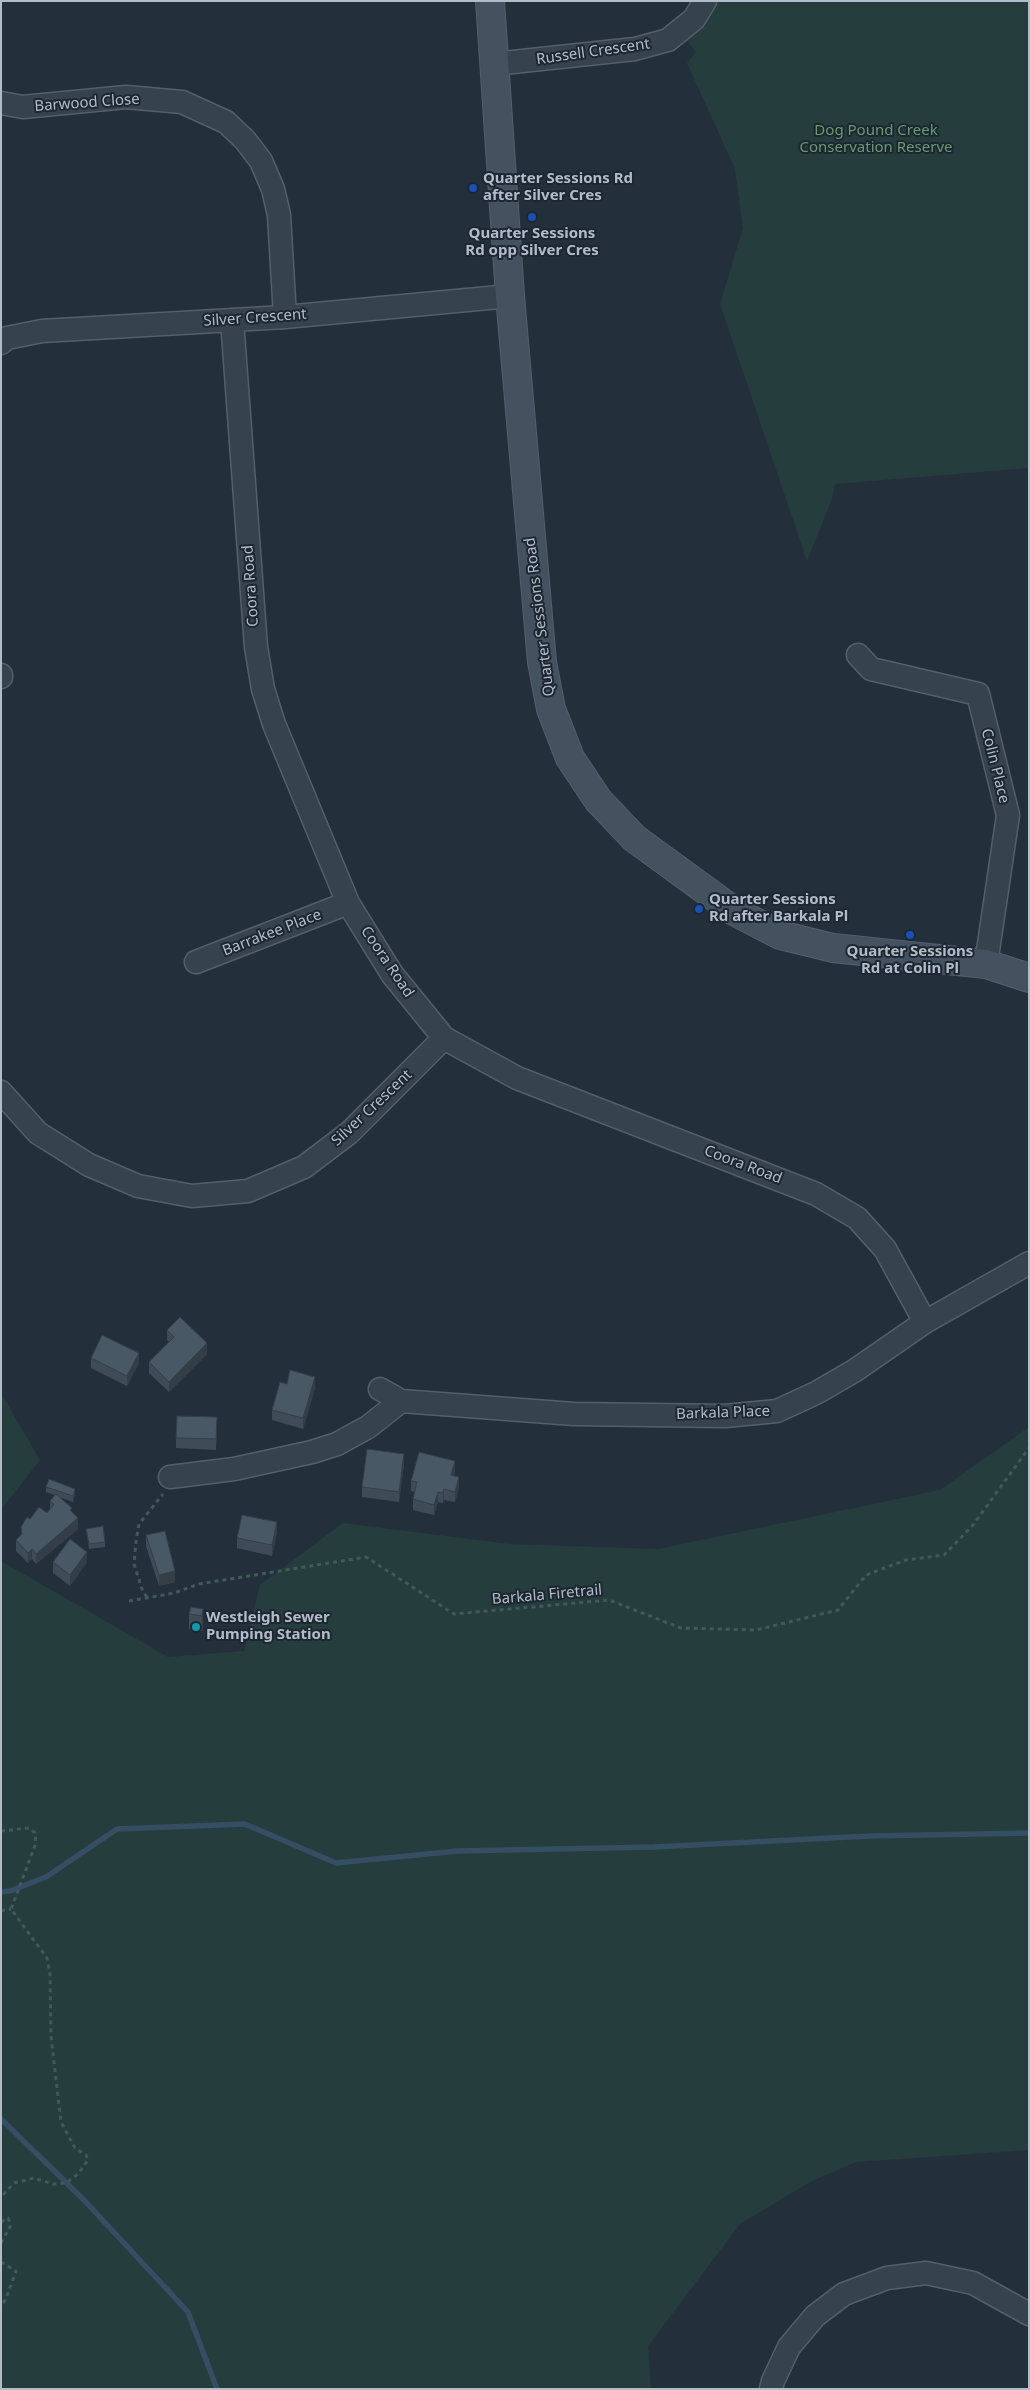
<!DOCTYPE html>
<html>
<head>
<meta charset="utf-8">
<style>
  body { margin:0 }
  #map { position:relative; width:1030px; height:2390px; overflow:hidden; background:#23303c; font-family:"Noto Sans",sans-serif }
  canvas { display:block }
  .frame { position:absolute; inset:0; border:2px solid #b2bcc8; pointer-events:none }
</style>
</head>
<body>
<div id="map">
<canvas width="1030" height="2390"></canvas>
<div class="frame"></div>
</div>
<script>
const ctx = document.querySelector('canvas').getContext('2d');
ctx.lineJoin = 'round';
function fill(path, color) { ctx.fillStyle = color; ctx.fill(path, 'evenodd'); }
const toPath = rows => new Path2D(rows.map(r => 'M' + r).join(''));
function trace(path, color, width, dash) { ctx.strokeStyle = color; ctx.lineWidth = width; ctx.lineCap = dash ? 'butt' : 'round'; ctx.setLineDash(dash || []); ctx.stroke(path); }
function write(font, color, halo, rows, align = 'center') {
  ctx.font = font + ' "Noto Sans",sans-serif'; ctx.lineWidth = 4; ctx.setLineDash([]); ctx.textBaseline = 'middle'; ctx.strokeStyle = halo; ctx.fillStyle = color; for (const [text, x, y, turn = 0] of rows) {
    ctx.save(); ctx.translate(x, y); ctx.rotate((+turn || 0) * Math.PI / 180); ctx.textAlign = isNaN(turn) ? turn : align; if (halo) ctx.strokeText(text, 0, 0); ctx.fillText(text, 0, 0); ctx.restore();
  }
}
fill(toPath([
  [711,1,1029,1,1029,468,835,484,832,499,807,561,720,304,743,228,735,169,687,63,696,52,683,36],
  [1,1393,40,1460,1,1510],
  [1029,1427,1029,2150,856,2162,810,2182,740,2224,648,2346,651,2389,1,2389,1,1561,168,1657,244,1651,260,1585,343,1523,510,1544,658,1549,940,1490]
]), '#253d3d');
trace(toPath([
  [1,1892,10,1891,46,1877,117,1829,245,1824,336,1863,458,1851,654,1847,870,1836,1029,1833],
  [1,2119,84,2200,188,2312,217,2389]
]), '#364e63', 5.5);
const street = toPath([
  [494,64,635,49,668,40,694,19,705,1],
  [1,103,23,107,126,97,182,102,226,122,245,140,261,161,273,189,279,215,285,317],
  [232,320,256,647,263,689,274,724,348,903,392,974,444,1038,517,1078,816,1194,857,1218,885,1249,925,1322],
  [1,343,7,338,42,331,285,317,510,296],
  [858,655,871,669,978,694,1008,815,986,964],
  [1,675,1,677],
  [196,962,348,903],
  [1,1092,38,1133,89,1165,138,1186,192,1196,248,1191,304,1167,349,1133,444,1038],
  [380,1389,401,1401,574,1414,725,1416,777,1411,816,1393,854,1371,925,1322,1029,1263],
  [170,1477,234,1469,312,1452,337,1444,368,1427,401,1401],
  [771,2389,773,2381,789,2347,815,2316,844,2294,887,2278,926,2273,973,2283,1029,2314]
]);
const secondary = toPath([
  [490,1,510,296,542,662,551,709,570,758,598,800,634,838,734,911,780,935,833,948,986,964,1029,978]
]);
trace(street, '#555f6a', 25);
trace(secondary, '#555f6a', 30);
trace(toPath([
  [147,1597,143,1592,134,1564,136,1542,139,1524,163,1494],
  [129,1601,174,1593,199,1584,366,1557,454,1614,609,1600,681,1628,756,1630,838,1610,866,1575,906,1560,944,1555,973,1525,1029,1448],
  [1,1831,29,1828,35,1833,36,1843,11,1909,47,1958,50,1974,51,2037,61,2122,75,2148,86,2155,88,2160,78,2174,66,2183,53,2184,34,2178,14,2183,1,2197],
  [1,1911,11,1909],
  [1,2222,8,2218,11,2225,1,2243],
  [1,2262,16,2271,7,2296,1,2307]
]), '#42595a', 3, [4, 4]);
trace(street, '#36424c', 22);
trace(secondary, '#44515f', 28);
fill(toPath([
  [167,1330,207,1354,169,1392,149,1373,149,1362,169,1342,167,1340],
  [91,1358,139,1363,127,1386,91,1368],
  [287,1384,315,1388,303,1429,272,1420,272,1410],
  [217,1428,216,1450,176,1448,176,1438],
  [404,1464,399,1502,362,1497,362,1487],
  [455,1471,454,1475,459,1487,455,1502,444,1500,443,1503,438,1502,434,1515,413,1510,413,1499,415,1492,411,1491,411,1481],
  [46,1487,75,1494,73,1502,59,1497,72,1512,78,1529,36,1564,32,1559,28,1563,16,1551,16,1540,21,1535,21,1527,30,1519,47,1513,50,1509,50,1501,55,1495,46,1492],
  [86,1529,105,1542,105,1547,89,1549],
  [277,1532,272,1556,237,1548,237,1538],
  [146,1535,175,1582,159,1586,146,1546],
  [53,1562,87,1562,70,1586,53,1573],
  [203,1609,203,1625,202,1631,189,1629,189,1614]
]), '#3f4c57');
fill(toPath([
  [207,1343,207,1354,169,1392,169,1382],
  [139,1353,139,1363,127,1386,127,1376],
  [315,1377,315,1388,303,1429,303,1418],
  [404,1454,404,1464,399,1502,399,1492],
  [455,1461,455,1471,451,1485,451,1475],
  [459,1477,459,1487,455,1502,455,1492],
  [75,1489,75,1494,73,1502,73,1496],
  [444,1489,444,1500,443,1503,443,1493],
  [438,1492,438,1502,434,1515,434,1505],
  [78,1518,78,1529,36,1564,36,1554],
  [277,1522,277,1532,272,1556,272,1545],
  [32,1549,32,1559,28,1563,28,1553],
  [87,1552,87,1562,70,1586,70,1575],
  [175,1571,175,1582,159,1586,159,1575],
  [203,1609,203,1625,202,1631,202,1616]
]), '#333e47');
const building = toPath([
  [180,1317,207,1343,169,1382,149,1362,174,1337,167,1330,180,1317],
  [102,1335,139,1353,127,1376,91,1358,102,1335],
  [290,1370,315,1377,303,1418,272,1410,280,1382,287,1384,290,1370],
  [177,1416,217,1417,216,1439,176,1438,177,1416],
  [367,1449,404,1454,399,1492,362,1487,367,1449],
  [419,1452,455,1461,451,1475,459,1477,455,1492,444,1489,443,1493,438,1492,434,1505,413,1499,417,1482,411,1481,419,1452],
  [49,1479,75,1489,73,1496,46,1487,49,1479],
  [56,1494,72,1508,70,1510,78,1518,36,1554,32,1549,28,1553,16,1540,22,1534,21,1527,27,1517,30,1519,39,1507,47,1513,54,1504,50,1501,56,1494],
  [242,1515,277,1522,272,1545,237,1538,242,1515],
  [103,1526,105,1542,89,1544,86,1529,103,1526],
  [165,1531,175,1571,159,1575,146,1535,165,1531],
  [70,1539,87,1552,70,1575,53,1562,70,1539],
  [191,1607,203,1609,202,1616,189,1614,191,1607]
]);
fill(building, '#495865');
trace(building, '#333e47', 1);
for (const [x, y, r, color] of [
  [473,188,5,"#1a4fb4"],
  [532,217,5,"#1a4fb4"],
  [699,909,5,"#1a4fb4"],
  [910,935,5,"#1a4fb4"],
  [196,1627,5,"#0f9aa8"]
]) { const dot = new Path2D(); dot.arc(x, y, r, 0, 2 * Math.PI); ctx.fillStyle = color; ctx.fill(dot); trace(dot, '#1c2731', 2); }
write('15px', '#b2bcc8', '#1c2731', [
  ["Russell Crescent",593,52,-8],
  ["Barwood Close",87,103,-4],
  ["Silver Crescent",255,318,-4],
  ["Coora Road",251,586,-94],
  ["Quarter Sessions Road",540,617,-97],
  ["Colin Place",995,766,76],
  ["Barrakee Place",272,933,-21],
  ["Coora Road",387,962,56],
  ["Silver Crescent",372,1108,-43],
  ["Coora Road",743,1165,21],
  ["Barkala Place",723,1413,-2],
  ["Barkala Firetrail",547,1595,-5]
]);
write('15px', '#69996f', '#1c2731', [
  ["Dog Pound Creek",876,131],
  ["Conservation Reserve",876,148]
]);
write('bold 15px', '#b2bcc8', '#1c2731', [
  ["Quarter Sessions Rd",483,179],
  ["after Silver Cres",483,196],
  ["Quarter Sessions",532,234,"center"],
  ["Rd opp Silver Cres",532,251,"center"],
  ["Quarter Sessions",709,900],
  ["Rd after Barkala Pl",709,917],
  ["Quarter Sessions",910,952,"center"],
  ["Rd at Colin Pl",910,969,"center"],
  ["Westleigh Sewer",206,1618],
  ["Pumping Station",206,1635]
], 'left');
</script>
</body>
</html>
